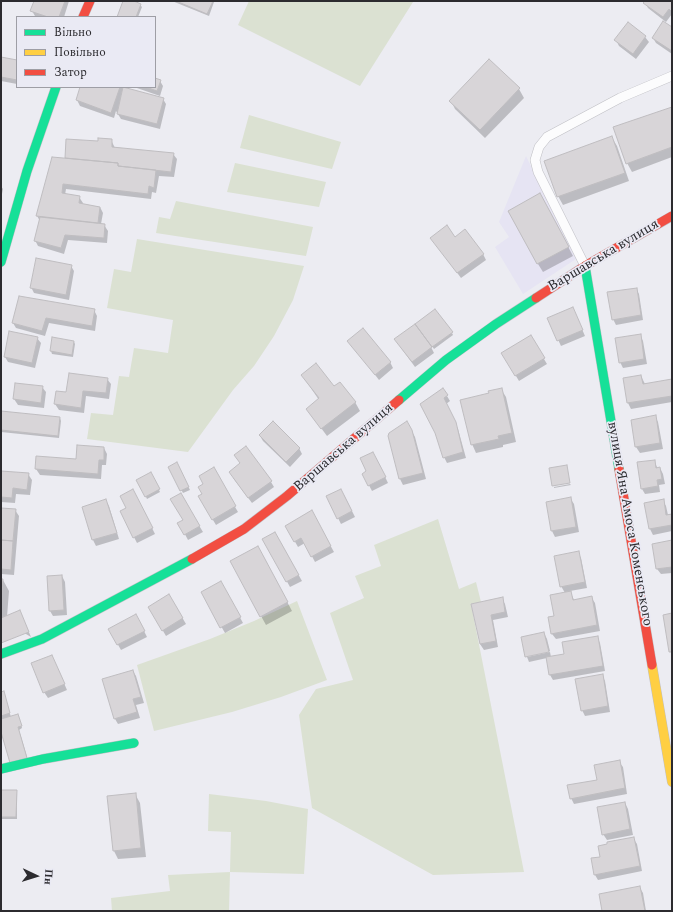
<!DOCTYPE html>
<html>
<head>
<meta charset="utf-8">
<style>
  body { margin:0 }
  #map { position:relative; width:673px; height:912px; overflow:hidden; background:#ececf2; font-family:Spectral,serif }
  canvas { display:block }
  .frame { position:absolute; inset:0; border:2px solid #2c2b2f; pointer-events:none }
  .legend { position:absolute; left:16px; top:16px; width:140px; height:72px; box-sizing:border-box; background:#eaeaf4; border:1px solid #9e9ea5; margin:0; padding:5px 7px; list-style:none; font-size:12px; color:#2c2b2f }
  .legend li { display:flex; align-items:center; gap:8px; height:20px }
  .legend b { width:20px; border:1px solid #9e9ea5 }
  .north { position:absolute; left:16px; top:856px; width:40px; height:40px; -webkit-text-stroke:3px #eaeaf4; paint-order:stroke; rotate:94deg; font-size:11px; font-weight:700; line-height:16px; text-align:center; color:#2c2b2f }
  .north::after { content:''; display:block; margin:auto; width:14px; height:18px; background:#2c2b2f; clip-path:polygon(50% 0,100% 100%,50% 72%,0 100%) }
</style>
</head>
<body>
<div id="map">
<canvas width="673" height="912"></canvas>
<div class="frame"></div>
<ul class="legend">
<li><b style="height:5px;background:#16e098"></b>Вільно</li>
<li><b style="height:5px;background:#ffcf43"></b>Повільно</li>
<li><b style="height:5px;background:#f24e42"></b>Затор</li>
</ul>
<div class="north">Пн</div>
</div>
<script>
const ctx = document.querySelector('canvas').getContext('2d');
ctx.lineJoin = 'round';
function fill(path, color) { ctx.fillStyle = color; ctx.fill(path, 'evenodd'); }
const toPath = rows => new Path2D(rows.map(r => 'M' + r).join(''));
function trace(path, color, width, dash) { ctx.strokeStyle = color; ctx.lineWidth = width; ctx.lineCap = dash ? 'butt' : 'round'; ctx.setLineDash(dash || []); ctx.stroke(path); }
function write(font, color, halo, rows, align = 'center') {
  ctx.font = font + ' Spectral,serif'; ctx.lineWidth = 3.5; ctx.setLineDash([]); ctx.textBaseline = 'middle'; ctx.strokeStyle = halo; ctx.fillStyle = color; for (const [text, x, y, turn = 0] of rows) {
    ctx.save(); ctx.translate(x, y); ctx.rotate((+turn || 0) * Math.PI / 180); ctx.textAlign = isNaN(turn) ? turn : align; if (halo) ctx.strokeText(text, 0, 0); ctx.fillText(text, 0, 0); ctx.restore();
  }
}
fill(toPath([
  [526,156,576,259,523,294,495,247,509,237,499,222]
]), '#e6e4f3');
fill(toPath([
  [249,1,411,1,413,2,360,86,238,25],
  [249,115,341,142,332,169,240,148],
  [235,163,326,182,319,207,227,192],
  [176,201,313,227,306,256,156,233,159,217,170,219],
  [137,239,304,266,293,300,274,336,254,366,233,390,188,452,87,439,91,413,113,415,119,376,129,377,134,348,168,353,173,320,107,308,114,269,131,272],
  [438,519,459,589,476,582,481,602,471,604,524,872,433,875,312,808,299,715,316,689,353,680,330,613,364,598,355,576,381,566,374,545],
  [297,601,327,680,281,697,232,712,154,731,137,665,210,639,254,621],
  [209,794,266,801,308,809,304,874,230,872,229,911,112,911,111,898,170,891,168,875,230,872,231,832,208,831]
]), '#dbe1d2');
fill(toPath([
  [35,1,69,1,64,17,35,16,32,11],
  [124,1,131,1,140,5,142,7,138,17,118,17],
  [172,1,214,1,214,2,209,16],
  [646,1,672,1,672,14,666,22,648,8,645,3],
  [672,28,672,54,656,43,653,38],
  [645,37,649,42,636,59,619,46,616,40],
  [1,58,17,61,17,84,1,81],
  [155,79,160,81,163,86,160,96,134,87,155,87],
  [81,87,122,87,123,88,163,99,166,104,160,129,121,119,116,111,114,118,80,106,77,100],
  [519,89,524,98,485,138,455,109,451,101],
  [672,108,672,157,632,172,627,163],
  [612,138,617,146,629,181,563,205,558,196],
  [67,140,99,142,111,140,115,148,173,154,177,159,174,177,159,176,156,193,152,192,151,199,66,189,65,195,79,197,83,203,82,205,100,207,103,213,101,224,104,225,108,231,107,243,68,240,64,254,38,246,35,240,40,221,37,216,66,159],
  [1,186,3,189,1,199],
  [545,203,573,256,543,272,538,264],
  [455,238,483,254,486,260,461,278,435,243],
  [71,266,74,271,69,300,34,293,31,287],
  [636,289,639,294,643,320,616,325,613,319],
  [94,310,97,316,95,331,49,323,45,336,16,328,13,323],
  [575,313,585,336,561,346,548,318],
  [452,333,453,335,434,349,432,346,431,347,434,353,415,367,399,345],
  [640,335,643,341,647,364,623,368,620,362],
  [530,336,547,364,519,381,502,353],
  [37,338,41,343,35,368,8,362,5,357],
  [53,338,74,342,75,344,73,357,52,354,51,351],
  [349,341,390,362,393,368,379,380],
  [302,375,334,388,355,402,360,411,327,436,307,409,319,400],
  [641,376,645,384,672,380,672,402,631,409,628,403,624,379],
  [107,379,111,384,109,399,86,396,84,413,59,410,55,404,67,393],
  [42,387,46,392,44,408,18,405,14,399],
  [501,389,506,397,516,442,503,445,503,447,476,453,472,444,490,394],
  [447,396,450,401,446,404,458,429,466,458,447,463,444,457,436,433,421,404],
  [1,412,60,418,61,421,59,438,1,432],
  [655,416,658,422,663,449,640,453,636,447,632,420],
  [407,422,415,437,426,479,403,485,400,479,389,436],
  [260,436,299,448,302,454,290,467,263,441],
  [104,448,107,454,106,465,102,465,101,479,40,475,36,469,37,457,77,460],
  [376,458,388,483,372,491,363,474,368,472],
  [654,461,658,469,660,468,663,474,665,484,659,485,660,492,645,494,642,489],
  [177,464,190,490,183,493,169,468],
  [213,469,238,512,216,525,199,497,203,494,205,485],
  [1,472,28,474,32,480,30,495,16,494,15,503,1,502],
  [151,473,160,492,147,499,138,480],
  [233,478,271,482,274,487,252,503],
  [570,484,571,485,554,488,554,487],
  [180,494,203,532,188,540,179,523,184,520],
  [344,495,355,517,341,524,338,518],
  [136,496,155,534,137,543,121,512,127,509],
  [570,498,574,504,579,532,555,537,552,531,547,503],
  [106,501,109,506,119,539,96,546,93,540,83,507],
  [663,501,666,506,668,515,672,515,672,531,653,535,650,529,645,503],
  [1,509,15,510,19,516,14,575,1,574],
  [312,512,334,552,315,562,305,543,298,547,286,526],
  [275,533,302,581,290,587,264,540],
  [672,541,672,573,661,574,657,569],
  [578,552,581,558,587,588,570,591,574,600,591,597,595,603,600,631,556,639,552,634,565,593,561,586],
  [263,556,292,611,266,625,261,616],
  [62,576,65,582,67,615,53,616,50,611],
  [1,580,3,580,9,591,7,617,20,611,31,637,1,619],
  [221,582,243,623,225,633,202,593],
  [169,595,186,624,166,636,149,607],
  [502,599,505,604,508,617,493,620,498,647,484,650,480,644,473,605],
  [139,621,147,637,121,650,109,629],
  [544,633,547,639,550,651,526,655,526,657,522,638],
  [597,637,600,643,605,671,553,680,550,675,547,658,529,662,527,657,550,652,551,657,565,655],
  [52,656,67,690,48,698,44,692],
  [133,671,136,676,144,703,136,705,140,718,118,724,115,719],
  [602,675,605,681,610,712,585,716,582,710],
  [1,693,4,695,11,717,18,715,19,717,22,728,19,730,28,760,3,735,1,735],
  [619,762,623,767,627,794,574,804,571,798,598,781],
  [1,791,16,791,17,794,17,819,1,819],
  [135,794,140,803,146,857,118,859,114,851],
  [625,803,628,809,633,835,607,840,603,834],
  [633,838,637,844,642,871,598,880,595,875,601,857],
  [640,888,643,893,646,911,604,911]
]), '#0003');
const building = toPath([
  [34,1,65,1,59,17,48,17,30,11,34,1],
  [123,1,134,1,141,4,136,17,117,17,123,1],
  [176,1,213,1,207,14,176,1],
  [645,1,672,1,672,12,669,9,663,17,643,3,645,1],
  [663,21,672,27,672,51,652,38,663,21],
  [628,22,646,36,633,54,614,40,628,22],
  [1,57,17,60,17,80,1,77,1,57],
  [489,59,520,88,480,130,449,101,489,59],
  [155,78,161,80,157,91,146,87,155,87,155,78],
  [80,87,120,87,111,113,76,100,80,87],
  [123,87,164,98,157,124,117,114,123,87],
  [672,107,672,147,626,164,613,127,672,107],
  [612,136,625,173,557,197,544,161,612,136],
  [98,138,112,139,112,147,174,153,171,172,118,166,118,163,65,158,66,139,98,141,98,138],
  [52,157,118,163,118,166,156,170,154,188,149,186,148,194,63,184,62,193,80,196,79,203,100,207,98,223,36,216,52,157],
  [540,193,569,247,537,264,508,211,540,193],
  [40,217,105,224,104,238,65,235,61,248,34,241,40,217],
  [447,225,455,237,465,229,484,254,457,273,430,238,447,225],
  [36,258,72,265,66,295,30,288,36,258],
  [637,288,641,315,612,320,607,292,637,288],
  [19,296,95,309,92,326,46,318,42,331,12,323,19,296],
  [573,307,583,330,557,341,547,318,573,307],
  [435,309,453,332,432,347,415,324,435,309],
  [415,324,432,347,412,362,394,339,415,324],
  [363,328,391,362,375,375,347,341,363,328],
  [9,331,38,337,32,363,4,357,9,331],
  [641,334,644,359,619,363,615,338,641,334],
  [531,335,545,358,515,376,501,353,531,335],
  [52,337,74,341,72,355,50,351,52,337],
  [316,363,334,386,340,382,356,402,321,429,306,409,319,398,301,375,316,363],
  [69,373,108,378,106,393,83,391,81,408,54,404,56,391,66,392,69,373],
  [641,375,643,384,672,379,672,396,627,403,623,378,641,375],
  [15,383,43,386,41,403,13,399,15,383],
  [443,388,448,395,444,398,456,422,463,452,443,458,435,433,420,404,443,388],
  [502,388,512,433,498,436,499,439,471,445,460,400,489,393,488,391,502,388],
  [1,411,60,417,58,436,1,430,1,411],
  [656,415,660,443,635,447,631,420,656,415],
  [273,421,300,448,286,462,259,435,273,421],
  [407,421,412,430,423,473,399,479,388,436,389,433,407,421],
  [77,445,104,447,104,460,99,460,98,474,35,469,36,456,76,459,77,445],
  [246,446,272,481,248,498,229,472,240,463,234,455,246,446],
  [373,452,386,477,368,486,362,474,366,471,360,458,373,452],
  [655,460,656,468,660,467,662,479,657,480,658,486,641,489,637,462,655,460],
  [177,462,189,487,180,491,168,467,177,462],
  [567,465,570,483,552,486,549,468,567,465],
  [214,467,236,506,212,520,198,496,202,494,198,487,203,484,199,476,214,467],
  [1,471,29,473,27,490,13,488,12,498,1,497,1,471],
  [151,472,160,489,145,497,136,480,151,472],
  [133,489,153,528,133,538,120,511,126,508,120,496,133,489],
  [341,489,352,511,337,519,326,496,341,489],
  [181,493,200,526,184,535,177,523,183,520,170,499,181,493],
  [571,497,576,527,551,531,546,502,571,497],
  [106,499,117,533,92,540,82,507,106,499],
  [664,499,666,515,672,514,672,525,649,529,644,503,664,499],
  [1,508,16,509,13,541,1,540,1,508],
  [312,510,331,546,311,557,301,538,294,542,285,526,312,510],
  [275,532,299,575,286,582,262,539,275,532],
  [1,540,13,541,11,570,1,569,1,540],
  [672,540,672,567,656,569,652,544,672,540],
  [258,546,288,602,260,617,230,561,258,546],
  [579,551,585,582,560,587,554,556,579,551],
  [62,575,64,610,49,611,47,576,62,575],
  [1,579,3,579,1,603,1,579],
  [221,581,241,617,220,628,201,592,221,581],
  [571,591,573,600,592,596,597,625,551,634,548,617,554,616,550,595,571,591],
  [169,594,183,618,162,631,148,607,169,594],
  [503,597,505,612,491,615,496,641,480,644,471,604,503,597],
  [20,610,29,632,1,643,1,618,20,610],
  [672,613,672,652,669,652,663,615,672,613],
  [136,614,145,631,117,645,108,629,136,614],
  [544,632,549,652,525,657,521,637,544,632],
  [598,636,603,666,549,675,546,657,564,654,562,642,598,636],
  [52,655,65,684,43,693,31,663,52,655],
  [133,670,141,697,133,699,137,712,114,719,102,679,133,670],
  [603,674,608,706,581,711,575,679,603,674],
  [4,691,10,713,1,716,1,692,4,691],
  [18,714,22,726,18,727,27,758,10,763,1,732,1,719,18,714],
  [620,760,625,788,570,799,567,785,597,780,594,765,620,760],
  [1,790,17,790,16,817,1,817,1,790],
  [136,793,141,848,113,851,107,796,136,793],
  [625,802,630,829,602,835,597,807,625,802],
  [634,837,640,866,594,875,591,858,600,857,598,846,607,844,607,842,634,837],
  [640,886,645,911,601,911,602,911,599,894,640,886]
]);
fill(building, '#d8d5d8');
trace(building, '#bfbdc0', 1);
const lane = toPath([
  [585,266,538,172,535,160,539,147,547,137,620,98,672,76]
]);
const fast = toPath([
  [1,262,27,171,56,87],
  [585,266,619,469],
  [399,400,446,360,496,324,536,298],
  [1,654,42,639,192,559],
  [1,769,43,759,134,743]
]);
const slow = toPath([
  [652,665,672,782]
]);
const jam = toPath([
  [83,17,90,1],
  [536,298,585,266,672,216],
  [619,469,652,665],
  [192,559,244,529,287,496,399,400]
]);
trace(lane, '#bfbfc4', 10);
trace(fast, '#bfbfc4', 10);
trace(slow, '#bfbfc4', 10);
trace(jam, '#bfbfc4', 10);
trace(lane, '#fcfcfd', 9);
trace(fast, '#16e098', 9);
trace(slow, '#ffcf43', 9);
trace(jam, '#f24e42', 9);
write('14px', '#2c2b2f', '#eaeaf4', [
  ["Варшавська вулиця",604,256,-31],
  ["Варшавська вулиця",344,448,-41],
  ["вулиця Яна Амоса Коменського",629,524,80]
]);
</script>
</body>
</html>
